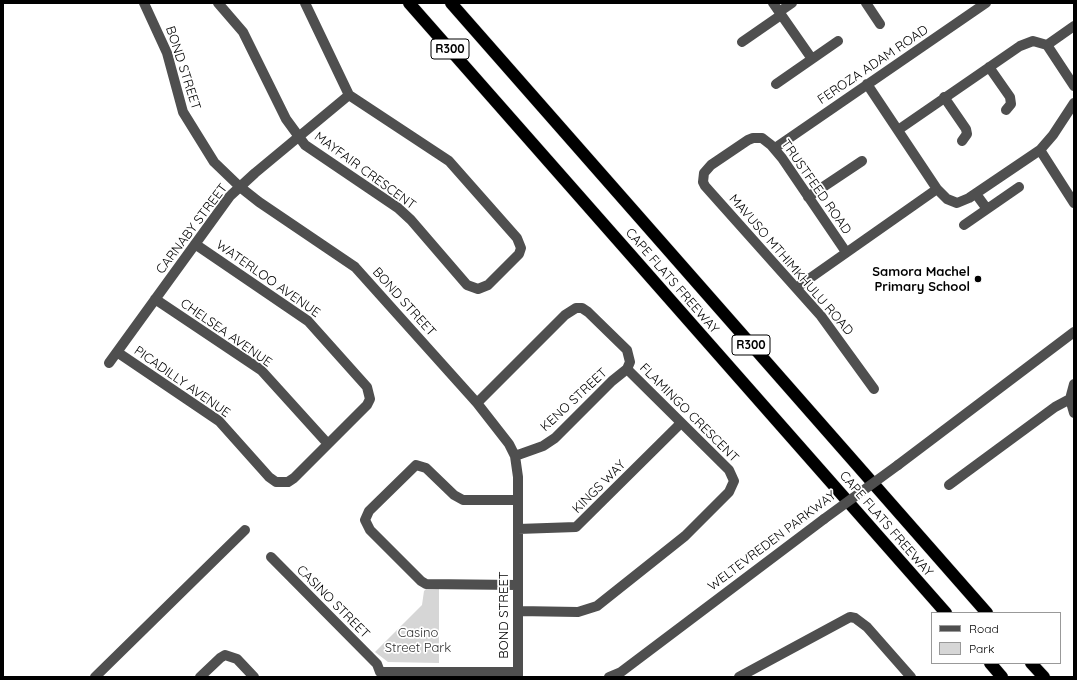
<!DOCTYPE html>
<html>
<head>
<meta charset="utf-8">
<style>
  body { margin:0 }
  #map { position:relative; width:1077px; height:680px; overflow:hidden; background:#fff; font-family:Quicksand,sans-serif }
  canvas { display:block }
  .frame { position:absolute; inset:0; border:4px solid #000; pointer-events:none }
  .legend { position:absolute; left:931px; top:612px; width:130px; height:52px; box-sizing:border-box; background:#fff; border:1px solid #999; margin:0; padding:5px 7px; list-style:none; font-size:12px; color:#000 }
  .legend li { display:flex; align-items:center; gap:8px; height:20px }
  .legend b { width:20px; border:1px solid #999 }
</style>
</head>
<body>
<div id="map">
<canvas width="1077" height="680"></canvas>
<div class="frame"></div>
<ul class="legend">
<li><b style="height:5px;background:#4f4f4f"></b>Road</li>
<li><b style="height:11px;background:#d6d6d6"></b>Park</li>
</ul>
</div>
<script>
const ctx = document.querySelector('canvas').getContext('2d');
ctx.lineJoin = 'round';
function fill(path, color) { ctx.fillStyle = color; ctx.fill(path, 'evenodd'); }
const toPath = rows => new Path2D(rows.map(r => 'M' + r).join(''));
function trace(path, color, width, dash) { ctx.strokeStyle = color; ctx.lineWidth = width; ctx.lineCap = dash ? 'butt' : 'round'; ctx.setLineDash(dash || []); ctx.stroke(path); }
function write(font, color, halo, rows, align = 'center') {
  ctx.font = font + ' Quicksand,sans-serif'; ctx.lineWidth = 3.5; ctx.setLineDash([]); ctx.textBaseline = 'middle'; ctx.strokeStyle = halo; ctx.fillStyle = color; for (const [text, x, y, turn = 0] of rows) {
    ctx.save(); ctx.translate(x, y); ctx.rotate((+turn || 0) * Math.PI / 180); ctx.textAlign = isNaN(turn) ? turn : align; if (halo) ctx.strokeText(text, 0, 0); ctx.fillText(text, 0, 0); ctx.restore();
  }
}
fill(toPath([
  [427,588,439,589,439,663,388,662,375,652,422,605,424,591]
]), '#d6d6d6');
const highway = toPath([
  [409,3,946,613],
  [451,3,987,613],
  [990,663,1002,677],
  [1031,663,1044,677]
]);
trace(highway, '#dbdbdb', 13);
trace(toPath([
  [144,3,167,53,183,112,214,162,240,187,259,202,355,267,477,403,509,444,515,456,518,477,518,677],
  [218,3,243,32,286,119,305,145,398,208,411,220,467,285,478,289,488,285,519,254,521,248,517,238,449,161,349,95],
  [305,3,349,95],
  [773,3,812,59],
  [866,3,880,24],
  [779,12,792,3],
  [742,42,781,15],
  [1047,45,1074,86],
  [1047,45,1074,26],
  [989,67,1010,97,1011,104,1006,110],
  [776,84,838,41],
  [867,84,937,189,947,199,957,203,969,198,1040,150,1053,135,1074,103],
  [944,97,966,129,967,134,962,141],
  [898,130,1020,46,1033,41,1047,45],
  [775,148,986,3],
  [1040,150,1074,203],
  [976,194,987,209],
  [808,197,862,161],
  [964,225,1019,187],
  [846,252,782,158,771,145,762,138,753,138,748,140,711,165,704,173,703,182,705,186,821,316,874,389],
  [796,288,937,189],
  [155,299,261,370,328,444],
  [117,352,219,421,269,477,276,482,288,482,294,478,367,405,370,399,367,387,308,321,195,244],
  [109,363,230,196,255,173,349,95],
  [1074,384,1070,399,1074,413],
  [477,403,565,315,576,308,582,308,588,312,627,350,630,362,627,369,729,470,734,481,729,492,685,536,597,606,578,612,518,611],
  [515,456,543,446,555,438,612,381,627,369],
  [898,465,1074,332],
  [949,485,1055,407,1070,399],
  [518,529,576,527,681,423],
  [271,557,377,664,380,672],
  [517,585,426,584,421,581,370,530,365,520,369,511,416,465,426,468,454,495,463,500,517,500],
  [380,672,516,672],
  [95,677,245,530],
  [200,677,220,658,225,655,237,659,254,677],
  [609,677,621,672,824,519],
  [739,677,850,617,855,618,867,627,911,677]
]), '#4f4f4f', 10);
trace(highway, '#000', 12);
trace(toPath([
  [824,519,898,465]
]), '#4f4f4f', 10);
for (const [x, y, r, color] of [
  [978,279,4,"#000"]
]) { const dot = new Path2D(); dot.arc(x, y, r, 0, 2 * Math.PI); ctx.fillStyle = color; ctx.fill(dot); trace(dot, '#fff', 1.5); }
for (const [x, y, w] of [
  [450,49,38],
  [751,345,38]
]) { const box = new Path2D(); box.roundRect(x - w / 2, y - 10, w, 20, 3); ctx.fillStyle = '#fff'; ctx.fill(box); trace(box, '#000', 1); }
write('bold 12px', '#000', null, [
  ["R300",450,49],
  ["R300",751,345]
]);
write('13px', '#000', '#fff', [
  ["FEROZA ADAM ROAD",873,65,-34],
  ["BOND STREET",183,68,72],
  ["MAYFAIR CRESCENT",365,171,36],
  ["TRUSTFEED ROAD",816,187,55],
  ["CARNABY STREET",192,229,-53],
  ["MAVUSO MTHIMKHULU ROAD",791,265,49],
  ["WATERLOO AVENUE",268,279,35],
  ["CAPE FLATS FREEWAY",672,281,49],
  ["BOND STREET",404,302,48],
  ["CHELSEA AVENUE",226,333,35],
  ["PICADILLY AVENUE",182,382,35],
  ["KENO STREET",574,400,-43],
  ["FLAMINGO CRESCENT",689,413,45],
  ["KINGS WAY",599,487,-45],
  ["CAPE FLATS FREEWAY",886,524,49],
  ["WELTEVREDEN PARKWAY",772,541,-37],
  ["CASINO STREET",333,602,45],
  ["BOND STREET",504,615,-90]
]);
write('bold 13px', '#000', '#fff', [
  ["Samora Machel",970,272],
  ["Primary School",970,287]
], 'right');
write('13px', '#2d2d2d', '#fff', [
  ["Casino",418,633],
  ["Street Park",418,648]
]);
</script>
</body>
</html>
